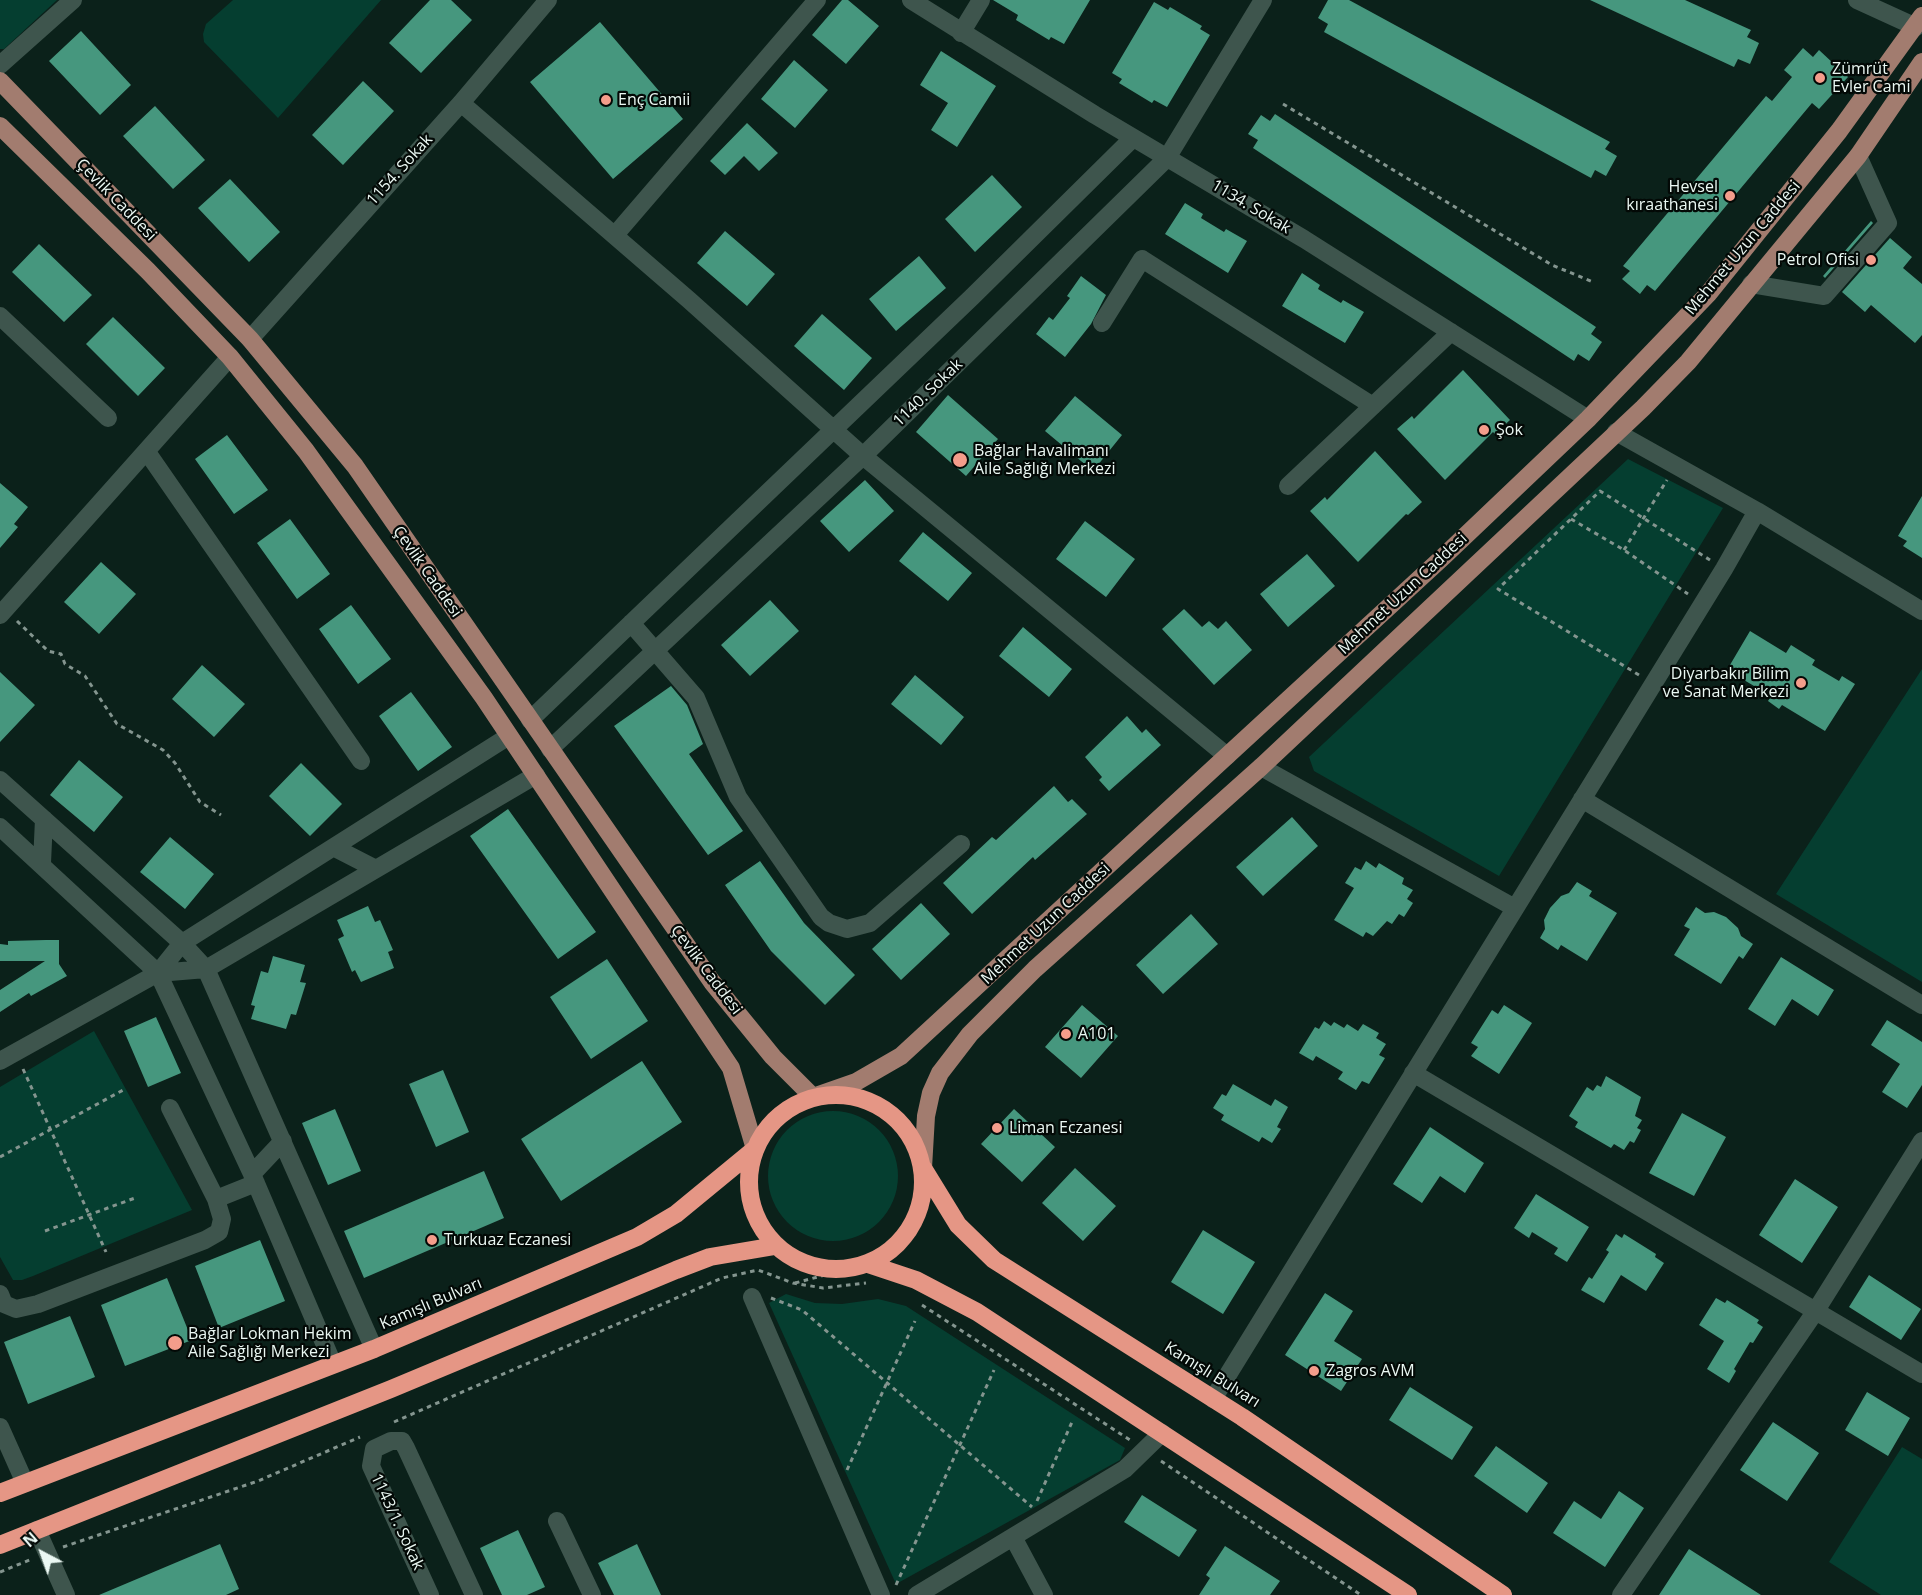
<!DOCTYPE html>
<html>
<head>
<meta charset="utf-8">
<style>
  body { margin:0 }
  #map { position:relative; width:1922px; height:1595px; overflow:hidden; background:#0b211a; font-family:"Open Sans",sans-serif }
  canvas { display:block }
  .north { position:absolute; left:12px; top:1523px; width:60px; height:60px; -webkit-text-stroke:4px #030906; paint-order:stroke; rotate:319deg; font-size:16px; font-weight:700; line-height:24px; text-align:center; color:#ebf8f3 }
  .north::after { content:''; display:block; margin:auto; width:21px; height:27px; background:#ebf8f3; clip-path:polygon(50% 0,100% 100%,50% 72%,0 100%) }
</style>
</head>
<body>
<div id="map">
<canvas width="1922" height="1595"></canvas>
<div class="north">N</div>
</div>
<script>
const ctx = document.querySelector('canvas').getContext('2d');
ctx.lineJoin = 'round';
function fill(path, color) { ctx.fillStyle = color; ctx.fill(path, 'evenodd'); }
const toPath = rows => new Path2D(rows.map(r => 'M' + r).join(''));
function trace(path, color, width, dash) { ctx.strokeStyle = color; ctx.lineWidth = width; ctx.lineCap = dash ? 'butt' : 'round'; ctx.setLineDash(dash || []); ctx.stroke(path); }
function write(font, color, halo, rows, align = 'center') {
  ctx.font = font + ' "Open Sans",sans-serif'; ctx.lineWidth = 4.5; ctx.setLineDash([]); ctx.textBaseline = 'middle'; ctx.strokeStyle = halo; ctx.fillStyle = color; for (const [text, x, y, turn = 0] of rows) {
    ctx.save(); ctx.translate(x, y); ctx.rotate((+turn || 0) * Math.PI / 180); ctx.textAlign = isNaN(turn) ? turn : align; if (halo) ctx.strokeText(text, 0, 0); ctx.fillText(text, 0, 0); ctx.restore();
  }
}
fill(toPath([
  [0,0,57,0,4,49,0,49],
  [233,0,381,0,278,118,204,42,203,34,206,24],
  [1628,459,1723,508,1499,876,1314,771,1309,757],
  [1922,669,1922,982,1776,894],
  [94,1031,192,1210,33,1276,22,1280,13,1280,0,1257,0,1087],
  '768 1176a65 65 0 1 1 130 0a65 65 0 1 1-130 0Z',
  [786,1294,815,1303,842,1304,878,1299,906,1306,1125,1448,1120,1460,896,1584,769,1303],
  [1902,1447,1922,1459,1922,1595,1881,1595,1829,1562]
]), '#053e30');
fill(toPath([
  [430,0,451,0,472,20,421,73,389,43],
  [842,0,848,0,879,26,846,64,812,35],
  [993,0,1090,0,1064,44,1051,37,1049,40,1016,20,1018,15],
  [1328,0,1349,0,1610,142,1605,149,1617,156,1606,176,1595,170,1591,178,1324,32,1328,24,1318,18],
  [1590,0,1685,0,1751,30,1747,37,1759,43,1750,64,1738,59,1734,67],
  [1154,2,1168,10,1170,7,1202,26,1200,29,1210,35,1167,107,1154,100,1152,103,1119,83,1122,79,1112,73],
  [600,22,683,119,613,179,530,82],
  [81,31,131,85,100,115,49,61],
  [1803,48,1813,57,1819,50,1848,77,1819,109,1812,103,1655,291,1647,285,1640,294,1622,279,1630,271,1623,266,1766,96,1772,101,1792,77,1784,70],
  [941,51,996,86,957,147,931,130,948,103,920,85],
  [794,60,828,90,795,128,761,99],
  [363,81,394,111,343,165,312,135],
  [155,106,205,160,173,189,123,136],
  [1275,114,1596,327,1591,334,1602,342,1589,361,1578,354,1574,361,1253,148,1258,140,1248,134,1261,115,1270,121],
  [747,123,778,153,759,171,744,156,725,175,710,161],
  [992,175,1022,207,975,252,945,219],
  [230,179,280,232,249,262,198,208],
  [1185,203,1203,214,1201,218,1224,232,1226,229,1247,241,1228,273,1165,234],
  [1871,221,1873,223,1825,278,1823,276],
  [725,231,775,274,747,306,697,263],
  [1890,238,1912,257,1903,268,1922,284,1922,335,1915,343,1871,305,1865,312,1842,292],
  [39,244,92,295,64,322,12,272],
  [919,256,946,288,896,331,869,299],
  [1302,273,1320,285,1318,289,1341,303,1343,300,1364,312,1345,343,1282,306],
  [1081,276,1106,295,1091,324,1065,357,1036,334,1049,317,1053,320,1070,298,1067,296],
  [822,314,872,358,844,390,794,346],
  [113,317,165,368,138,396,86,344],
  [1463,370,1510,420,1495,434,1493,432,1445,480,1397,429,1412,416,1414,419],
  [948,395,998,439,966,476,916,432],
  [1075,396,1122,435,1093,471,1045,431],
  [227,435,268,490,234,514,195,459],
  [1375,451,1422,502,1408,515,1406,514,1358,562,1310,511,1325,497,1327,500],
  [865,480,894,511,849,552,820,521],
  [0,483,28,507,14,524,18,527,0,548],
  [1922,496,1922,558,1903,546,1907,541,1898,536],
  [290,519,330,574,297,599,257,543],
  [1085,521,1135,559,1106,597,1056,559],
  [923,532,972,573,948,601,899,561],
  [1307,554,1335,586,1288,627,1260,594],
  [101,562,136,594,99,634,64,602],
  [770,600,799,631,750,676,721,645],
  [351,605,391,659,358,684,319,629],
  [1184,609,1202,627,1209,621,1218,629,1226,621,1252,650,1214,685,1162,629],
  [1023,627,1072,669,1049,697,999,656],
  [1750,631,1786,653,1791,645,1815,660,1812,665,1839,681,1842,676,1855,684,1825,731,1782,705,1779,709,1768,701,1771,696,1727,670],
  [202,665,245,704,214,737,172,699],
  [0,672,35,705,0,742],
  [915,675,964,717,941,745,891,704],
  [671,686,687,705,703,744,689,754,743,831,708,855,614,726],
  [411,692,452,747,418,771,379,716],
  [1127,716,1142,733,1146,729,1161,745,1109,791,1099,780,1102,777,1085,757],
  [79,760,123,797,94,832,50,795],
  [301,763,342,804,310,836,269,796],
  [1054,786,1068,802,1072,799,1087,814,1035,860,1033,857,972,914,943,883,992,837,996,840],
  [508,809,596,932,558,959,470,836],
  [1292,817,1318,846,1263,896,1236,867],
  [170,837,214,874,185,909,140,872],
  [760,861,804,923,855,975,825,1005,771,951,725,885],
  [1366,861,1376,868,1379,863,1404,878,1402,884,1413,890,1407,899,1413,903,1404,917,1399,914,1392,924,1387,921,1373,936,1366,932,1363,937,1334,920,1354,888,1345,883,1355,867,1361,870],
  [1577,882,1592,891,1589,896,1617,913,1587,961,1561,945,1558,950,1540,938,1545,929,1544,920,1550,908,1561,896,1569,893],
  [921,903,950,934,901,980,872,949],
  [368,906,375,922,380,920,393,950,388,952,394,968,361,982,355,970,352,972,338,939,344,936,337,920],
  [1696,907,1705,913,1714,912,1726,917,1738,928,1741,936,1753,944,1743,959,1739,956,1721,984,1674,955,1690,929,1684,926],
  [1191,914,1218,944,1163,994,1136,965],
  [46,940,59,940,59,964,67,976,31,996,29,993,0,1012,0,990,45,961,0,961,0,944,8,945,8,941],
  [273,956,305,965,300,982,306,983,296,1015,291,1014,286,1029,251,1019,255,1006,251,1005,261,971,268,973],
  [1781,957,1834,990,1818,1016,1792,999,1775,1026,1748,1009],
  [607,959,648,1021,591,1059,550,997],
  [1082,1005,1118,1036,1081,1078,1045,1047],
  [1504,1005,1532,1023,1499,1074,1471,1056,1478,1047,1471,1043,1492,1010,1498,1014],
  [156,1017,181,1073,148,1087,124,1031],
  [1887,1020,1922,1042,1922,1085,1907,1108,1882,1092,1900,1064,1871,1045],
  [1324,1021,1331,1026,1334,1022,1344,1028,1347,1024,1358,1031,1363,1024,1379,1033,1376,1038,1386,1044,1379,1055,1385,1058,1369,1084,1362,1081,1356,1090,1338,1079,1343,1072,1316,1056,1313,1061,1299,1053,1315,1027,1319,1029],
  [642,1061,682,1122,561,1201,521,1139],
  [443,1070,469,1132,436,1147,409,1084],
  [1606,1076,1641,1097,1635,1116,1642,1120,1637,1128,1641,1130,1634,1143,1630,1141,1624,1150,1614,1144,1611,1148,1575,1127,1578,1122,1569,1116,1587,1087,1593,1091,1597,1085,1601,1087],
  [1233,1084,1271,1106,1275,1099,1288,1107,1277,1127,1281,1129,1272,1143,1262,1137,1259,1142,1221,1120,1224,1115,1213,1108,1222,1094,1226,1096],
  [335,1109,361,1171,328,1185,302,1123],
  [1014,1109,1055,1147,1022,1182,981,1144],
  [1682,1113,1726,1137,1694,1196,1649,1173],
  [1430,1127,1484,1163,1465,1193,1440,1176,1422,1203,1393,1184],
  [1075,1168,1116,1206,1083,1241,1042,1203],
  [484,1171,504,1218,364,1278,344,1231],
  [1795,1179,1838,1207,1802,1263,1759,1235],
  [1536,1194,1589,1227,1567,1262,1554,1254,1558,1248,1532,1232,1529,1238,1514,1228],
  [1203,1230,1255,1262,1223,1314,1171,1282],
  [1616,1234,1622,1238,1624,1234,1656,1254,1655,1257,1664,1263,1646,1291,1621,1275,1604,1303,1581,1290,1589,1277,1592,1279,1609,1252,1606,1250],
  [260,1240,285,1301,219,1328,195,1266],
  [1869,1275,1921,1309,1901,1340,1849,1307],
  [167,1278,192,1340,125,1366,101,1305],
  [1325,1293,1353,1311,1334,1341,1362,1359,1341,1391,1285,1355],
  [1716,1298,1725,1303,1727,1300,1759,1320,1757,1323,1763,1327,1753,1343,1750,1342,1734,1369,1736,1371,1729,1383,1707,1369,1724,1341,1699,1325],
  [70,1316,95,1377,28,1404,4,1342],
  [1410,1387,1473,1427,1452,1460,1389,1420],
  [1867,1392,1910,1418,1888,1456,1845,1430],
  [1773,1422,1819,1453,1787,1501,1740,1470],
  [1496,1446,1548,1483,1527,1513,1474,1476],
  [1619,1491,1644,1508,1605,1567,1553,1533,1574,1501,1601,1519],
  [1142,1495,1197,1530,1179,1557,1124,1522],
  [518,1530,545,1587,527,1595,502,1595,480,1548],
  [220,1544,239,1589,226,1595,99,1595],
  [637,1544,661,1595,614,1595,598,1563],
  [1225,1546,1280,1581,1270,1595,1199,1595,1210,1578,1206,1575],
  [1689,1549,1761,1595,1659,1595]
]), '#46977e');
trace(toPath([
  [1283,104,1552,265,1593,282],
  [1571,519,1624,550,1688,594],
  [1624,550,1667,480],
  [17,621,48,651,61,654,65,664,85,676,117,724,163,750,175,763,200,802,221,815],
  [1639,675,1498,589,1600,491,1710,560],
  [23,1069,106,1252],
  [0,1157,125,1089],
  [45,1231,135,1198],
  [795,1283,844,1270],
  [771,1298,802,1310,1032,1507],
  [922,1305,1130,1440],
  [394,1422,722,1278,758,1270,793,1283,823,1288,866,1283],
  [1161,1461,1361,1595],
  [847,1470,915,1321],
  [1037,1501,1072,1422],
  [63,1547,258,1481,360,1437],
  [0,1572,32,1559],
  [896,1585,994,1370]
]), '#84958f', 3, [4.5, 4.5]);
trace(toPath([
  [911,0,1095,115,1304,239,1588,419],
  [1857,0,1916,27],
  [961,33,981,0],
  [0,65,73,0],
  [461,103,689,300,863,456,1227,756],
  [615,235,817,0],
  [1751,284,1824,296,1888,223,1858,156],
  [0,316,108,418],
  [1102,323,1142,259,1373,406],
  [250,339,461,103,548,0],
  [1616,432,1757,511,1922,611],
  [147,452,361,761],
  [1288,486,1451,332],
  [0,615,230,357],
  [631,623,696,698,738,797,821,917,829,923,847,929,870,923,961,844],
  [530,720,972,297,1133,138],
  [550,749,863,456,1167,158,1263,0],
  [1261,767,1515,908],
  [0,780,182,943,206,969,374,1349],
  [1582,799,1922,1005],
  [0,827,158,973,252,1174,333,1364],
  [335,848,374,868],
  [42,863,44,819],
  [158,973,206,969,536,775],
  [0,1061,158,973,182,943,509,736],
  [1413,1073,1922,1374],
  [252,1174,283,1141],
  [216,1199,256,1183],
  [0,1294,4,1304,16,1309,38,1304,205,1240,219,1232,222,1219,216,1199,170,1108],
  [752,1297,881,1595],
  [1213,1399,1724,569,1757,511],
  [0,1427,25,1483],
  [557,1521,592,1595],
  [37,1530,66,1595],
  [1013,1537,1044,1595],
  [430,1595,371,1466,374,1449,391,1441,402,1441,406,1448,474,1595],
  [917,1595,1125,1469,1162,1433],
  [1621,1595,1815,1312,1922,1141]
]), '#3e554d', 18);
trace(toPath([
  [0,81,250,339,355,466,712,982,773,1057,813,1097,856,1082,901,1056,1443,557,1588,419,1708,294,1839,131,1922,16],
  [0,126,148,271,230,357,306,451,484,698,731,1068,755,1149],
  [923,1168,926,1116,931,1093,940,1073,970,1034,1035,969,1261,767,1643,408,1688,362,1858,156,1922,62]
]), '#a27c6f', 18);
trace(toPath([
  '749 1182a87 87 0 1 1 174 0a87 87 0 1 1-174 0Z',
  [923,1168,958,1225,994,1260,1242,1417,1503,1595],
  [868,1264,916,1280,977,1312,1408,1595],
  [0,1493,374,1349,637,1237,676,1214,755,1149],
  [0,1545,391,1389,676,1270,710,1257,775,1246]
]), '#e59685', 18);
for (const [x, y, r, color] of [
  [1820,78,6,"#f49d8b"],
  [606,100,6,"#f49d8b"],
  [1730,196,6,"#f49d8b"],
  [1871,260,6,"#f49d8b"],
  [1484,430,6,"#f49d8b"],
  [960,460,8,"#f49d8b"],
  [1801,683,6,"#f49d8b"],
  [1066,1034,6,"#f49d8b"],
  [997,1128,6,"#f49d8b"],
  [432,1240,6,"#f49d8b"],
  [175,1343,8,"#f49d8b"],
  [1314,1371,6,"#f49d8b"]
]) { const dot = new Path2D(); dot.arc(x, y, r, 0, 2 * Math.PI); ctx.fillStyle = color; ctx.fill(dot); trace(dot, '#030906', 2); }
write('16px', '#ebf8f3', '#030906', [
  ["Zümrüt",1832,69],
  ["Evler Cami",1832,87],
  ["Enç Camii",618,100],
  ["Hevsel",1718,187,"right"],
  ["kıraathanesi",1718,205,"right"],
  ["Petrol Ofisi",1859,260,"right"],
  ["Şok",1496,430],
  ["Bağlar Havalimanı",974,451],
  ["Aile Sağlığı Merkezi",974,469],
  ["Diyarbakır Bilim",1789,674,"right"],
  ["ve Sanat Merkezi",1789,692,"right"],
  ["A101",1078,1034],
  ["Liman Eczanesi",1009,1128],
  ["Turkuaz Eczanesi",444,1240],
  ["Bağlar Lokman Hekim",188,1334],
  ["Aile Sağlığı Merkezi",188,1352],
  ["Zagros AVM",1326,1371]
], 'left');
write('16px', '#ebf8f3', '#030906', [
  ["1154. Sokak",400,170,-48],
  ["Çevlik Caddesi",116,200,46],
  ["1134. Sokak",1251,207,31],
  ["Mehmet Uzun Caddesi",1743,248,-50],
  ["1140. Sokak",928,393,-44],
  ["Çevlik Caddesi",427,572,55],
  ["Mehmet Uzun Caddesi",1403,594,-43],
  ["Mehmet Uzun Caddesi",1046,924,-43],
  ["Çevlik Caddesi",706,970,53],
  ["Kamışlı Bulvarı",431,1304,-23],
  ["Kamışlı Bulvarı",1212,1375,32],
  ["1143/1. Sokak",397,1522,65]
]);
</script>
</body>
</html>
